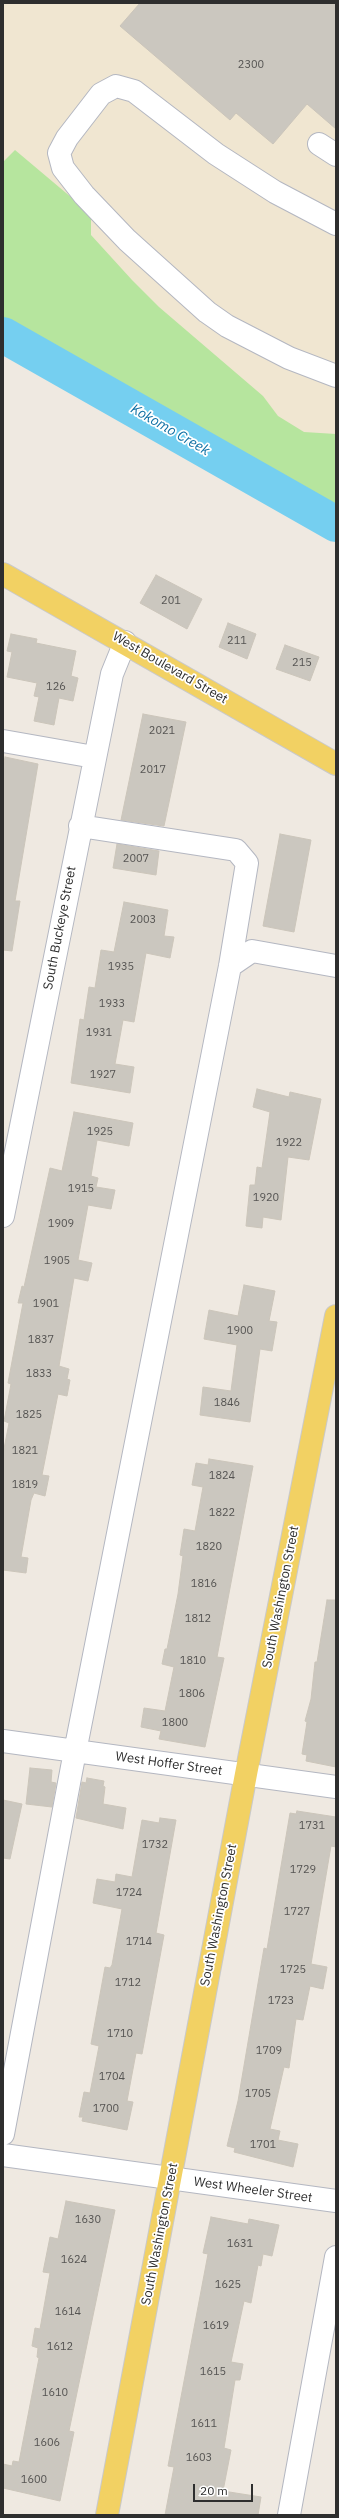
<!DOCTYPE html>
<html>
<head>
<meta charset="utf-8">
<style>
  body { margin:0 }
  #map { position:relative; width:339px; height:2518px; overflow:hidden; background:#efe9e1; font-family:"IBM Plex Sans",sans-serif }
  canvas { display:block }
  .frame { position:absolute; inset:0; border:4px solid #2e2e2e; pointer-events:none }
  .scale { position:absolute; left:193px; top:2484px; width:60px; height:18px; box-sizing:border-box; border:2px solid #2e2e2e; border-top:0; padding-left:5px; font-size:12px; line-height:14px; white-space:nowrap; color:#2e2e2e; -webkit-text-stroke:3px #fff; paint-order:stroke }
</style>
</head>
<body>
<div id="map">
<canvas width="339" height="2518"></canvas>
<div class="frame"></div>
<div class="scale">20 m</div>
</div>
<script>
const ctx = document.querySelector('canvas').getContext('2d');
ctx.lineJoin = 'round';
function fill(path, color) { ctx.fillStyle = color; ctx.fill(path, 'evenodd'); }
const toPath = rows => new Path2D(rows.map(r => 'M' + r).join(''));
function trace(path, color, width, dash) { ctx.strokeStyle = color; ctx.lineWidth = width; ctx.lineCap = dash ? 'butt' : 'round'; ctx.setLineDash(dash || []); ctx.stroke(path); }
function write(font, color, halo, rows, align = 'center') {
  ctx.font = font + ' "IBM Plex Sans",sans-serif'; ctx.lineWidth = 3.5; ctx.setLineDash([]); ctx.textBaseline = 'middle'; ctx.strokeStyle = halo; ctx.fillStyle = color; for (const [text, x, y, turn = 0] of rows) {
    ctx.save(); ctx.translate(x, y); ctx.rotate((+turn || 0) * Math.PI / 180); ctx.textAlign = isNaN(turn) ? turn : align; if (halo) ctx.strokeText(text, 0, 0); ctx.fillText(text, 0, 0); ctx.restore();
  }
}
fill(toPath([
  [3,3,336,3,336,524,3,335]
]), '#f0e6d1');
fill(toPath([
  [15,150,91,214,91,235,132,280,159,307,263,396,278,416,304,432,336,434,336,524,3,335,3,162]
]), '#b6e59e');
trace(toPath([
  [3,335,336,524]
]), '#75cff0', 36);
const building = toPath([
  [140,3,336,3,336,129,307,104,273,144,236,113,230,120,120,26,140,3],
  [156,575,202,599,187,629,140,603,156,575],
  [228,623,256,634,247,659,219,647,228,623],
  [11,634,37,639,36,643,76,651,71,676,78,678,73,701,59,698,54,725,34,721,39,697,34,696,37,683,7,677,12,652,7,651,11,634],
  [285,645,319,657,310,681,276,669,285,645],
  [143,714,186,722,164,826,121,820,143,714],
  [5,757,38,764,15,901,20,901,12,951,3,950,3,767,5,757],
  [280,834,311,840,294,932,263,926,280,834],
  [117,844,159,851,156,875,113,868,117,844],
  [124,902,168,910,164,936,174,937,170,958,146,953,134,1022,123,1020,115,1064,134,1067,130,1093,71,1083,80,1019,84,1020,89,987,95,988,101,950,114,952,124,902],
  [257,1089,289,1097,290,1092,321,1099,309,1160,288,1157,281,1220,263,1217,262,1228,246,1226,250,1185,255,1185,257,1167,262,1168,270,1112,253,1107,257,1089],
  [74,1112,133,1123,129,1146,97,1140,91,1176,98,1178,96,1187,115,1190,111,1209,88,1205,78,1260,92,1263,88,1281,74,1278,59,1366,69,1369,67,1379,70,1380,67,1396,58,1394,42,1475,49,1476,45,1496,34,1493,31,1500,21,1557,28,1558,26,1573,3,1570,3,1454,9,1423,4,1421,11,1384,8,1383,23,1303,18,1303,22,1286,24,1287,50,1168,62,1171,74,1112],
  [244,1285,275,1291,269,1321,277,1322,272,1351,260,1349,250,1422,200,1415,203,1387,231,1391,237,1345,204,1339,209,1310,238,1316,244,1285],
  [209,1459,253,1466,217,1657,224,1658,205,1747,159,1739,161,1731,141,1727,144,1708,165,1711,174,1667,162,1664,165,1649,167,1649,178,1594,183,1556,180,1555,184,1529,195,1531,203,1487,192,1485,196,1463,208,1465,209,1459],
  [327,1600,336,1600,336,1767,306,1761,307,1755,302,1754,307,1722,305,1721,311,1699,315,1662,317,1662,327,1600],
  [30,1768,52,1770,51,1782,56,1783,52,1807,26,1804,30,1768],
  [87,1778,104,1781,103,1786,105,1787,103,1804,126,1808,123,1829,76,1818,82,1782,86,1783,87,1778],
  [3,1800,22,1804,10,1859,3,1858,3,1800],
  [297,1811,336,1817,336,1847,331,1846,311,1964,327,1967,323,1989,310,1986,303,2020,296,2019,289,2068,284,2067,270,2129,280,2131,278,2140,298,2144,293,2167,234,2152,235,2148,227,2146,238,2101,264,1948,267,1949,290,1813,296,1814,297,1811],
  [160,1818,176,1820,156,1933,164,1935,142,2054,136,2053,127,2101,133,2102,127,2130,82,2121,83,2117,79,2117,84,2092,90,2093,99,2046,91,2044,105,1967,110,1968,112,1965,122,1909,93,1903,97,1879,115,1882,116,1874,132,1877,142,1820,159,1823,160,1818],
  [66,2201,115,2210,69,2431,74,2432,60,2501,3,2488,3,2464,12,2466,13,2461,19,2462,39,2358,37,2357,38,2348,32,2346,35,2328,40,2329,50,2273,43,2272,50,2237,58,2239,66,2201],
  [211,2217,248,2224,249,2219,279,2225,272,2256,263,2254,261,2266,258,2265,251,2303,244,2301,231,2362,243,2364,240,2380,235,2380,224,2448,231,2450,223,2491,261,2497,258,2515,165,2515,174,2467,168,2466,208,2254,203,2253,211,2217]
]);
fill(building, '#cbc7bf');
trace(building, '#cbc5ba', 1);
const minor = toPath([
  [319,144,336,155],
  [336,224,275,192,216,154,134,91,116,86,101,94,67,138,59,153,63,168,84,195,127,240,207,312,227,326,289,358,336,376],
  [3,741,94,757],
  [230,966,252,951,336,966],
  [3,1216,112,674,125,642],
  [3,1741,336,1787],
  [3,2134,72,1767,230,966,247,863,236,850,80,826],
  [3,2155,336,2201],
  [289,2515,336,2257]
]);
const major = toPath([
  [3,574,336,764],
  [107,2515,246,1774,336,1316]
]);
trace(minor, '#b4b7c1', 24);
trace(major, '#c9c9c9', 24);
trace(minor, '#fff', 22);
trace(major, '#f2d163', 22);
write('11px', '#555452', null, [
  ["2300",251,65],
  ["201",171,601],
  ["211",237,641],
  ["215",302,663],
  ["126",56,687],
  ["2021",162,731],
  ["2017",153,770],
  ["2007",136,859],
  ["2003",143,920],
  ["1935",121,967],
  ["1933",112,1004],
  ["1931",99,1033],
  ["1927",103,1075],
  ["1925",100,1132],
  ["1922",289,1143],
  ["1915",81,1189],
  ["1920",266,1198],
  ["1909",61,1224],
  ["1905",57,1261],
  ["1901",46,1304],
  ["1900",240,1331],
  ["1837",41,1340],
  ["1833",39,1374],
  ["1846",227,1403],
  ["1825",29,1415],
  ["1821",25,1451],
  ["1824",222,1476],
  ["1819",25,1485],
  ["1822",222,1513],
  ["1820",209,1547],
  ["1816",204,1584],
  ["1812",198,1619],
  ["1810",193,1661],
  ["1806",192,1694],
  ["1800",175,1723],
  ["1731",312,1826],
  ["1732",155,1845],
  ["1729",303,1870],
  ["1724",129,1893],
  ["1727",297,1912],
  ["1714",139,1942],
  ["1725",293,1970],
  ["1712",128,1983],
  ["1723",281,2001],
  ["1710",120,2034],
  ["1709",269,2051],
  ["1704",112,2077],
  ["1705",258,2094],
  ["1700",106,2109],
  ["1701",263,2145],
  ["1630",88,2220],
  ["1631",240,2244],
  ["1624",74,2260],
  ["1625",228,2285],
  ["1614",68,2312],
  ["1619",216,2326],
  ["1612",60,2347],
  ["1615",213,2372],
  ["1610",55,2393],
  ["1611",204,2424],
  ["1606",47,2443],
  ["1603",199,2458],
  ["1600",34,2480]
]);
write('13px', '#2e2e2e', '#fff', [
  ["West Boulevard Street",170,668,30],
  ["South Buckeye Street",60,928,-79],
  ["South Washington Street",281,1597,-79],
  ["West Hoffer Street",169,1764,8],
  ["South Washington Street",219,1915,-79],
  ["West Wheeler Street",253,2190,8],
  ["South Washington Street",160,2234,-79]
]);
write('italic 14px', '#0d6fa3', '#fff', [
  ["Kokomo Creek",170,430,30]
]);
</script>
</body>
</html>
